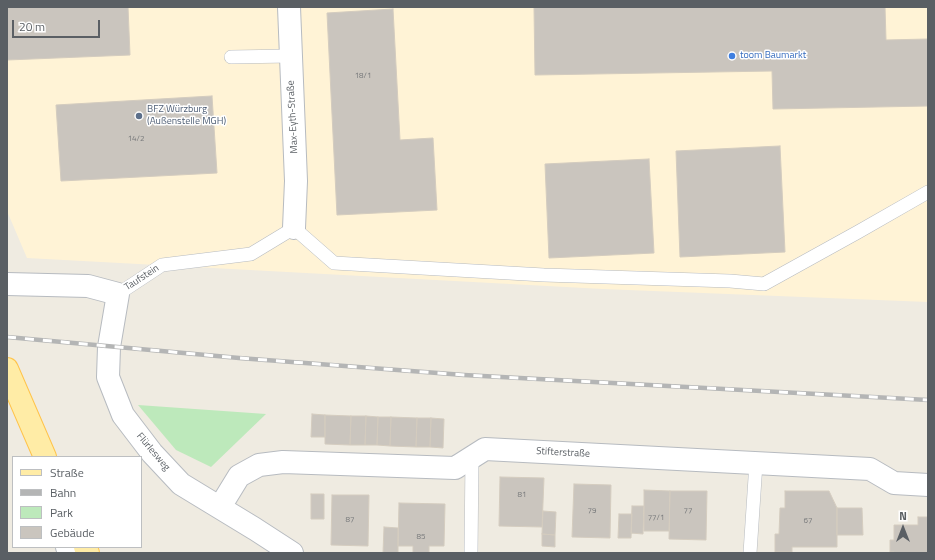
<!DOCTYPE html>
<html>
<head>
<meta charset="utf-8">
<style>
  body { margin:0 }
  #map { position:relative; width:935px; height:560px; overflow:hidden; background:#efebe1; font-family:"Titillium Web",sans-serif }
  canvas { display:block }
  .frame { position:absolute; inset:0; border:8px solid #5a5f64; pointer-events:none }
  .legend { position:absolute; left:12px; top:456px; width:130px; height:92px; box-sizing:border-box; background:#fff; border:1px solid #bdbfc1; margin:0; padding:5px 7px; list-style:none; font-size:12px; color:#5a5f64 }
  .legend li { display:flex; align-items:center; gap:8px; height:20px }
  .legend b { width:20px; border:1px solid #bdbfc1 }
  .north { position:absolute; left:883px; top:508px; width:40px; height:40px; -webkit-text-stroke:3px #fff; paint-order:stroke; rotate:0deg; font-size:11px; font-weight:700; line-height:16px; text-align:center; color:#5a5f64 }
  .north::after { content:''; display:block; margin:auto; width:14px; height:18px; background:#5a5f64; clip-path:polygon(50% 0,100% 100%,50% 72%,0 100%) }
  .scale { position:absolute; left:12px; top:20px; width:88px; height:18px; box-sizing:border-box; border:2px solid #5a5f64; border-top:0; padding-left:5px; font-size:12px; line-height:14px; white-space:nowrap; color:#5a5f64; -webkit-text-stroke:3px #fff; paint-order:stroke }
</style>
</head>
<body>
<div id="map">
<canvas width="935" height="560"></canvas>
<div class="frame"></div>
<ul class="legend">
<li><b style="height:5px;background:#ffeca6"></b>Straße</li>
<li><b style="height:5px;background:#b4b5b5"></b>Bahn</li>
<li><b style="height:11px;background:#bde9bb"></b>Park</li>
<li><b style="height:11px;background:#cac5be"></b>Gebäude</li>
</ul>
<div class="north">N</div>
<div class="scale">20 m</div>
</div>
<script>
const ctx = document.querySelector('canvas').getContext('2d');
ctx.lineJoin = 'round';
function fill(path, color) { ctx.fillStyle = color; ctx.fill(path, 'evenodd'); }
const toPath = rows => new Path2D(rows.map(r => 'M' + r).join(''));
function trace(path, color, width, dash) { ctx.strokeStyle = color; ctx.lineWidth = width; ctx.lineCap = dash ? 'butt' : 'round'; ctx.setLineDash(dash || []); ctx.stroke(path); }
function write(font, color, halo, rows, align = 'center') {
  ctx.font = font + ' "Titillium Web",sans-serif'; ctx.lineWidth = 3; ctx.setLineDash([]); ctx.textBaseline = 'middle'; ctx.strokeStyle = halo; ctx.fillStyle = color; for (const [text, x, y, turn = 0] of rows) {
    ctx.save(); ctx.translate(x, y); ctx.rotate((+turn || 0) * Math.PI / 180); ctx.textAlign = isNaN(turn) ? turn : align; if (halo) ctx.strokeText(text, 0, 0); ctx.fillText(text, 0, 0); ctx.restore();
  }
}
fill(toPath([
  [7,7,928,7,928,302,603,289,27,258,7,211]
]), '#fff3d6');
fill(toPath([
  [138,405,266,414,211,467,176,450]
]), '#bde9bb');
const building = toPath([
  [7,7,128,7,130,55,7,60,7,7],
  [534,7,885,7,886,40,928,39,928,106,773,109,772,71,535,75,534,7],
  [393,9,400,140,433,138,437,210,337,215,327,13,393,9],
  [212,96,217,173,61,181,56,105,212,96],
  [780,146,785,252,680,257,676,151,780,146],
  [649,159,654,253,549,258,545,164,649,159],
  [312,414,325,415,325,437,311,437,312,414],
  [325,415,351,416,350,445,325,444,325,415],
  [351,416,366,416,365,445,350,445,351,416],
  [366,416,378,417,377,445,365,445,366,416],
  [378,417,391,417,390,446,377,445,378,417],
  [391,417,417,418,416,447,390,446,391,417],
  [417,418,431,418,430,447,416,447,417,418],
  [431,418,444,419,443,448,430,447,431,418],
  [500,477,544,478,542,527,499,526,500,477],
  [574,484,611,485,610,538,572,537,574,484],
  [644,490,670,491,669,531,644,531,644,490],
  [670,491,707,491,706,540,669,539,670,491],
  [785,491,829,491,837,508,837,547,792,547,792,552,775,552,775,534,779,534,780,508,785,508,785,491],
  [311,494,324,494,324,519,311,519,311,494],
  [332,495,369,495,368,546,331,545,332,495],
  [399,503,445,504,444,546,429,546,429,553,413,553,413,546,398,546,399,503],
  [632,506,644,506,643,534,631,533,632,506],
  [837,508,862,508,863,535,837,535,837,508],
  [543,511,556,512,555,535,542,534,543,511],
  [619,514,632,514,631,538,618,538,619,514],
  [918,517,928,517,928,553,894,553,894,552,890,552,890,540,894,540,894,525,918,525,918,517],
  [384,527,398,528,398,553,383,553,384,527],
  [542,534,555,535,555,547,542,546,542,534]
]);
fill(building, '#cac5be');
trace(building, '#d4ccbf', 1);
const lane = toPath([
  [231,57,290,56],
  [118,294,162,265,251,254,294,228,334,263,544,275,730,281,764,284,858,232,928,192],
  [471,553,472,457],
  [750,553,756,463]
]);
const street = toPath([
  [289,7,296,181,294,228],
  [7,284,88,286,118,294,109,347,108,377,123,415,152,453,181,484,255,529,292,553],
  [220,507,239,476,259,465,283,462,455,468,485,449,870,469,894,483,928,485]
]);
const secondary = toPath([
  [67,547,69,553]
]);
const primary = toPath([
  [7,369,45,457],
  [85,547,88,553]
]);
trace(lane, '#b7bbc0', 14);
trace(street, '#b7bbc0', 24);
trace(secondary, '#b7bcc2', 24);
trace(primary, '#ffc34a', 24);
trace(lane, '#fff', 13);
trace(street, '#fff', 22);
trace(secondary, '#fff', 22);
trace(primary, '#ffeca6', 22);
const rail = toPath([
  [7,337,239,358,464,375,928,400]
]);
trace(rail, '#b4b5b5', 4.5);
trace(rail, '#fff', 3, [9]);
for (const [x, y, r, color] of [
  [732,56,4,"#3f7fe0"],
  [139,116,4,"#5c6f8a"]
]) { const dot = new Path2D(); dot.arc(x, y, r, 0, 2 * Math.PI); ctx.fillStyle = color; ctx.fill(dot); trace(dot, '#fff', 1.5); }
write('8px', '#76787a', null, [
  ["18/1",363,76],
  ["14/2",136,139],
  ["81",522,495],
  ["79",592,511],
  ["77",688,511],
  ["77/1",656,518],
  ["87",350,520],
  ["67",808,521],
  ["85",421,537]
]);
write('10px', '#366cbe', '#fff', [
  ["toom Baumarkt",740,56]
], 'left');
write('10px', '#4e5e75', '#fff', [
  ["BFZ Würzburg",147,110],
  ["(Außenstelle MGH)",147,122]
], 'left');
write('10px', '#5a5f64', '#fff', [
  ["Max-Eyth-Straße",293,117,-93],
  ["Taufstein",142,278,-33],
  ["Flürlesweg",153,452,50],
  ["Stifterstraße",563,453,3]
]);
</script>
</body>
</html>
